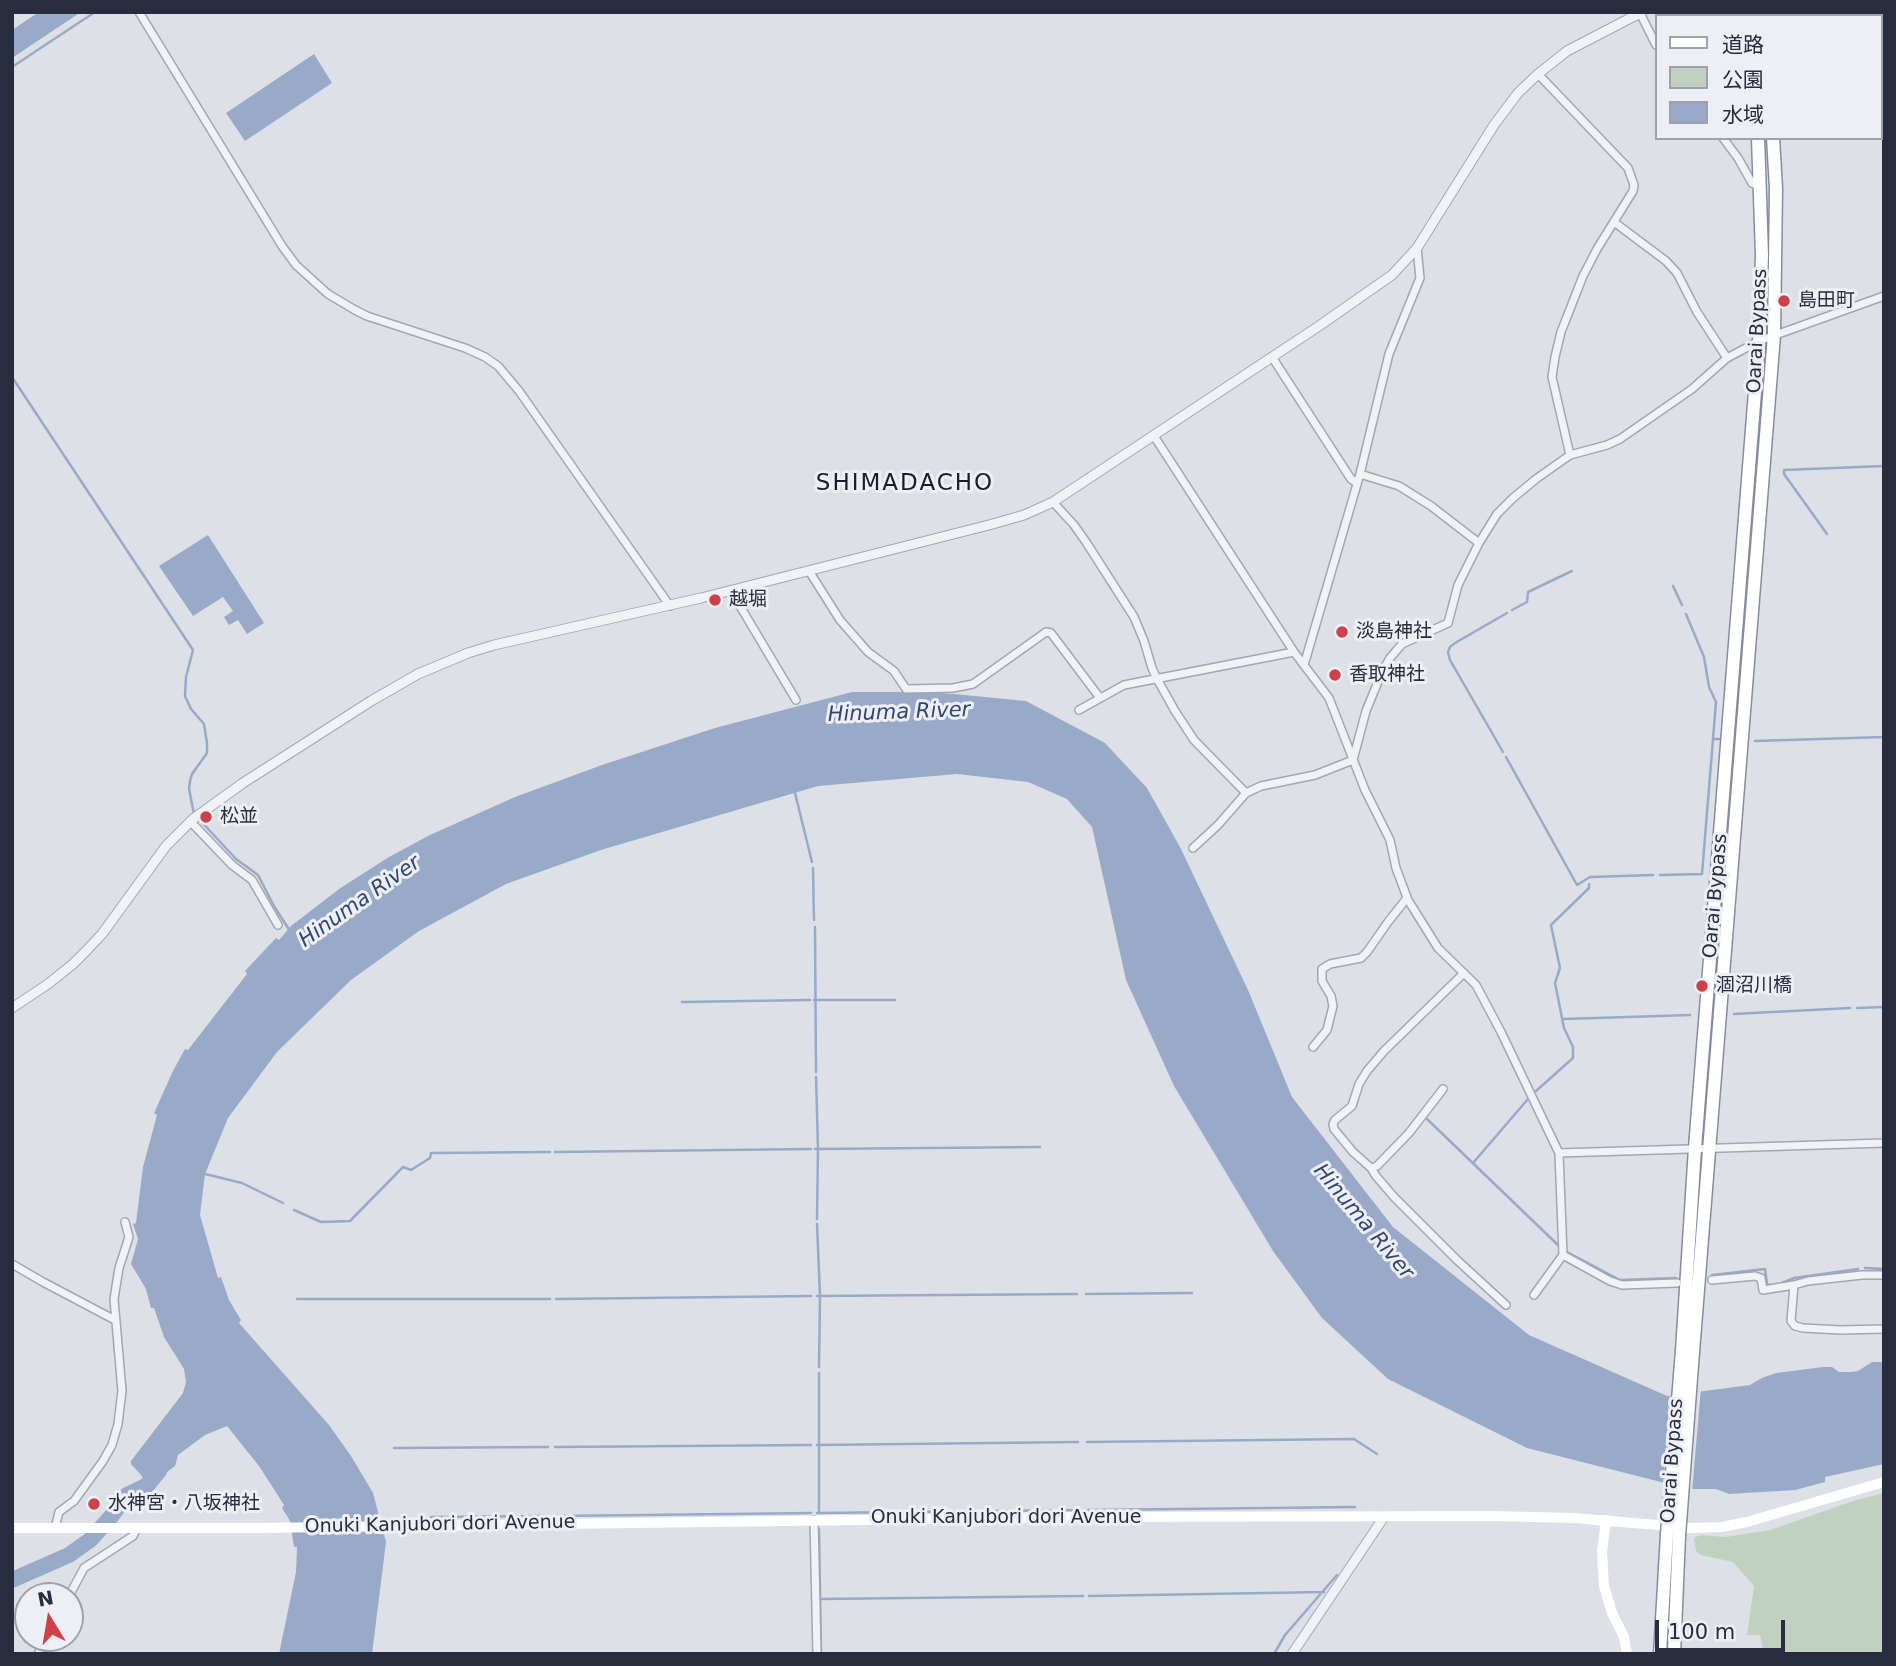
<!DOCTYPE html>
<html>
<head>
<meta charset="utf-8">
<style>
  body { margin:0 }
  #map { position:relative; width:1896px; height:1666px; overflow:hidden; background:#dee0e7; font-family:"DejaVu Sans","Noto Sans JP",sans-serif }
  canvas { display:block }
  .frame { position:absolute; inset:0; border:14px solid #272d3e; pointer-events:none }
  .legend { position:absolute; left:1655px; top:14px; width:228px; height:126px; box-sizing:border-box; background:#edeff5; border:2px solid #9ea1ac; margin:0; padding:9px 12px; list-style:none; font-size:21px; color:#272d3e }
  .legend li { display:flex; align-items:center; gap:14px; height:35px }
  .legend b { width:35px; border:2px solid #9ea1ac }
  .north { position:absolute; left:14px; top:1582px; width:70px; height:70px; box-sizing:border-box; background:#edeff5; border:2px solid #9ea1ac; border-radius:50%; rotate:349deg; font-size:19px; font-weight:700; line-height:28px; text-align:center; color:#272d3e }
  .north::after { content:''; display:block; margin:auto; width:24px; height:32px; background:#ce4148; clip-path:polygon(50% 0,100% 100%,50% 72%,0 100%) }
  .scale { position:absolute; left:1655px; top:1620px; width:130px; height:32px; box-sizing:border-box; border:4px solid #272d3e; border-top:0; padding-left:9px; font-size:21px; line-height:24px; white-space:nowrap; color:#272d3e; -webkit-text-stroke:5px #edeff5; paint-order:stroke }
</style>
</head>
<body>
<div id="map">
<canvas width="1896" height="1666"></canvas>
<div class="frame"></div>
<ul class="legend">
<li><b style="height:9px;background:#fff"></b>道路</li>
<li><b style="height:19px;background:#c1d1bf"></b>公園</li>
<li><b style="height:19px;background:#98aac8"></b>水域</li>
</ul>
<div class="north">N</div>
<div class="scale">100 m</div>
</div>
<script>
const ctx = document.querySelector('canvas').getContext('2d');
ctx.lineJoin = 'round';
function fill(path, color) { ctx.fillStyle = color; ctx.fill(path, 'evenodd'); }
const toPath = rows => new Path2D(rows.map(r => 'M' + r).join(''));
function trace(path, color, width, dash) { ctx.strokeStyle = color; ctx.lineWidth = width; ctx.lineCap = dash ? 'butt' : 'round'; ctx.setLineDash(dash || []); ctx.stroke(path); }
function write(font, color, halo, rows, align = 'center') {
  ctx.font = font + ' "DejaVu Sans","Noto Sans JP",sans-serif'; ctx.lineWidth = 6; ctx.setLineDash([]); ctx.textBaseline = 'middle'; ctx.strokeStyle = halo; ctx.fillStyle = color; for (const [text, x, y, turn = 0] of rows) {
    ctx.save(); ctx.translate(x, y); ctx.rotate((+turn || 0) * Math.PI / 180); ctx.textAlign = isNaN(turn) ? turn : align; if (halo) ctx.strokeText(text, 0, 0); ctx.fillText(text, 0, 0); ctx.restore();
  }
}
fill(toPath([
  [1884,1493,1884,1654,1764,1654,1760,1635,1747,1635,1754,1586,1733,1562,1701,1555,1696,1551,1694,1538,1700,1535,1726,1537,1770,1530,1856,1500]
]), '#c1d1bf');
fill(toPath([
  [39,12,81,12,12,58,12,30],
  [314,54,332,83,245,141,226,113],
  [208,535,264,623,247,634,238,620,229,625,224,617,233,611,223,597,193,616,159,566],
  [852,692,933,692,1026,701,1105,743,1147,788,1180,847,1248,990,1292,1097,1393,1227,1529,1335,1667,1396,1750,1385,1762,1378,1776,1373,1823,1367,1832,1367,1839,1372,1851,1372,1858,1371,1872,1362,1881,1362,1884,1366,1884,1464,1825,1477,1825,1482,1795,1490,1729,1494,1716,1489,1694,1489,1661,1482,1527,1448,1388,1379,1322,1318,1273,1251,1174,1086,1126,980,1092,827,1067,799,1028,782,957,774,818,786,601,850,506,884,419,931,351,980,277,1052,228,1118,205,1174,200,1215,218,1278,221,1277,229,1300,241,1320,239,1323,329,1425,351,1456,373,1493,386,1542,372,1654,279,1654,296,1572,297,1547,294,1547,290,1521,282,1508,284,1505,259,1466,227,1426,205,1435,178,1455,175,1466,167,1472,149,1497,142,1476,131,1464,131,1461,183,1393,186,1382,184,1369,164,1337,154,1308,151,1308,146,1289,131,1264,138,1239,133,1224,136,1223,143,1167,157,1115,154,1113,173,1071,185,1049,188,1050,247,974,245,971,276,938,279,940,291,926,339,889,389,857,430,835,515,797,602,765,715,728]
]), '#98aac8');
fill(toPath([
  [1701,1388,1692,1492,1663,1486,1670,1392]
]), '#dee0e7');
trace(toPath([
  [12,67,95,12],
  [12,377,193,650,186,677,185,696,191,709,204,724,207,743,207,753,192,774,190,781,189,789,194,814],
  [1827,534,1784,474,1784,470,1884,466],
  [1673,586,1682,605],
  [1512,610,1527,602,1528,592,1572,571],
  [1686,614,1704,657,1709,687,1716,702,1713,739,1719,739],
  [1755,741,1884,737],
  [1503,752,1450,660,1448,652,1450,647,1455,643,1507,613],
  [1506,757,1577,885,1590,877,1653,875],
  [795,793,812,862],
  [198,818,236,859,258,875,274,906,290,931],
  [813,868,814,920],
  [1660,875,1702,874,1713,739],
  [815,927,816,1072],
  [814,1000,895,1000],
  [682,1002,810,1000],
  [1857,1008,1884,1007],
  [1734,1014,1850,1008],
  [1564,1019,1690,1015],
  [816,1077,818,1148,817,1219],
  [1536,1091,1573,1058,1573,1047,1564,1028,1555,983,1560,968,1551,925,1589,888,1589,884],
  [1427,1119,1559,1246],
  [815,1149,1040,1147],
  [555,1152,811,1149],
  [1473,1163,1528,1099],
  [205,1174,242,1183,283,1203],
  [294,1210,321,1222,350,1221,403,1167,411,1170,430,1158,431,1153,550,1152],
  [817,1224,820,1296,819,1367],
  [1567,1252,1620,1280,1676,1278],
  [1865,1268,1884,1269],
  [1712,1275,1765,1269,1767,1284,1772,1286],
  [1782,1283,1794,1278,1858,1269],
  [1086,1294,1192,1293],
  [817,1296,1077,1294],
  [297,1299,550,1299],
  [556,1299,811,1296],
  [1087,1442,1354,1439,1377,1454],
  [817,1445,1078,1442],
  [555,1447,811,1445],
  [394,1448,548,1447],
  [1088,1510,1355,1507],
  [817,1513,1080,1510],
  [819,1513,819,1373],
  [557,1516,811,1513],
  [431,1517,547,1516],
  [819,1529,821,1654],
  [1089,1596,1324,1592],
  [821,1599,1083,1596],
  [1274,1654,1285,1635,1337,1575]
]), '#98aac8', 2.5);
trace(toPath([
  [12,1580,69,1555,90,1540,110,1518,127,1495,146,1486,159,1471]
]), '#98aac8', 16);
const minor = toPath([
  [139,12,282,246,296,265,328,294,355,310,367,316,465,348,485,357,498,366,519,391,670,606],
  [1640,13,1656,45],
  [1538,74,1628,168,1634,185,1633,191,1597,249,1583,276,1561,332,1555,357,1552,377,1570,455],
  [1723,138,1738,158,1752,183,1760,187],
  [1614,222,1666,261,1677,273,1697,312,1727,358],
  [1272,357,1351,479,1357,483],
  [1154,436,1294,652,1329,698,1365,790,1390,840,1396,868,1408,900,1438,948,1476,985,1501,1032,1559,1153,1563,1255],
  [1360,474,1399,486,1431,506,1479,543],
  [1053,502,1074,525,1086,542,1134,617,1144,641,1152,668,1156,677,1175,711,1194,740,1246,793],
  [809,571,840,620,868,652,894,671,906,689,953,688,973,684,1046,632,1051,633,1100,698],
  [731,591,796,700],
  [1304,665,1360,474,1389,354,1420,278,1417,248],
  [1079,710,1124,685,1294,652],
  [191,822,232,865,252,880,278,925],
  [1193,848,1218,825,1246,793,1261,786,1315,775,1353,760,1366,711,1382,672,1390,658,1402,644,1448,623,1458,585,1479,543,1497,514,1513,498,1536,479,1570,455,1607,445,1620,439,1692,389,1727,358,1759,341,1884,296],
  [1464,973,1384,1051,1367,1071,1359,1084,1352,1106,1335,1120,1333,1124,1334,1129,1353,1152,1371,1168,1376,1176,1394,1197,1457,1260,1506,1305],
  [1313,1047,1327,1030,1333,1006,1331,996,1322,981,1322,969,1330,964,1361,958,1367,952,1388,922,1407,898],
  [1559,1153,1884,1143],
  [1371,1168,1377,1166,1409,1133,1443,1089],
  [12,1264,43,1282,115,1320],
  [1712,1280,1755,1276,1761,1278,1763,1290,1794,1285,1791,1321,1795,1326,1803,1328,1840,1330,1884,1329],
  [1794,1285,1808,1281,1862,1275,1884,1275],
  [1534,1295,1563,1255,1610,1281,1622,1285,1677,1283],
  [814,1520,817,1654],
  [55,1528,59,1512,74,1501,103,1461,112,1445,118,1424,122,1391,114,1299,119,1268,129,1237,125,1222],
  [69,1596,84,1568,133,1536,137,1528],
  [38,1654,46,1638]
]);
const tertiary = toPath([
  [12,1008,48,984,73,964,86,951,102,934,166,846,193,819,243,783,371,701,418,674,468,653,494,645,701,598,989,525,1024,515,1053,502,1319,326,1392,275,1417,248,1494,125,1518,93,1538,74,1567,51,1642,12],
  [1292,1654,1384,1517]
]);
const trunk = toPath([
  [1739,12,1740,16],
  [1754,12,1755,16],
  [1682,1351,1695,1148,1759,341,1762,255,1758,138],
  [1693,1352,1774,335,1776,188,1773,138],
  [1660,1654,1667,1534],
  [1674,1654,1679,1536]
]);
trace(minor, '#a3a7b1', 10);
trace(tertiary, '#a3a7b1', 11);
trace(trunk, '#858c9e', 15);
trace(minor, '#f0f2f6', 7);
trace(tertiary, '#f0f2f6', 9);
trace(toPath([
  [1606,1520,1602,1552,1604,1586,1612,1613,1624,1637,1627,1654],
  [12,1528,258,1528,1085,1517,1492,1516,1574,1518,1693,1528,1722,1527,1747,1522,1884,1482]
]), '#fff', 10);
trace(trunk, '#fff', 12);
const trunkBridge = toPath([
  [1667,1534,1682,1351],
  [1679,1536,1693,1352]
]);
trace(trunkBridge, '#858c9e', 15, []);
trace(trunkBridge, '#fff', 12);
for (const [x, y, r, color] of [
  [1784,301,7,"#ce4148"],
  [715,600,7,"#ce4148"],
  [1342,632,7,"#ce4148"],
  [1335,675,7,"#ce4148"],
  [206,817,7,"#ce4148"],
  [1702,986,7,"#ce4148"],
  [94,1504,7,"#ce4148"]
]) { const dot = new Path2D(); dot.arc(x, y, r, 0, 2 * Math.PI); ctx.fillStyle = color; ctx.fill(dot); trace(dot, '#edeff5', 2.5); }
write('19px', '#272d3e', '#edeff5', [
  ["島田町",1798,301],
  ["越堀",729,600],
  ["淡島神社",1356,632],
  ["香取神社",1349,675],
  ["松並",220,817],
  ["涸沼川橋",1716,986],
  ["水神宮・八坂神社",108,1504]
], 'left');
write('19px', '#272d3e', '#edeff5', [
  ["Oarai Bypass",1758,331,-87],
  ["Oarai Bypass",1716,896,-85],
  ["Oarai Bypass",1673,1461,-86],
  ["Onuki Kanjubori dori Avenue",1006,1518],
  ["Onuki Kanjubori dori Avenue",440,1525,-1]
]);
write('italic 21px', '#314772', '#edeff5', [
  ["Hinuma River",899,713,-2],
  ["Hinuma River",360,902,-35],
  ["Hinuma River",1363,1222,50]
]);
ctx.letterSpacing = '2px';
write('23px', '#191e2f', '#edeff5', [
  ["SHIMADACHO",905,484]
]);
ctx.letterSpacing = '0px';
</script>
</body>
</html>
